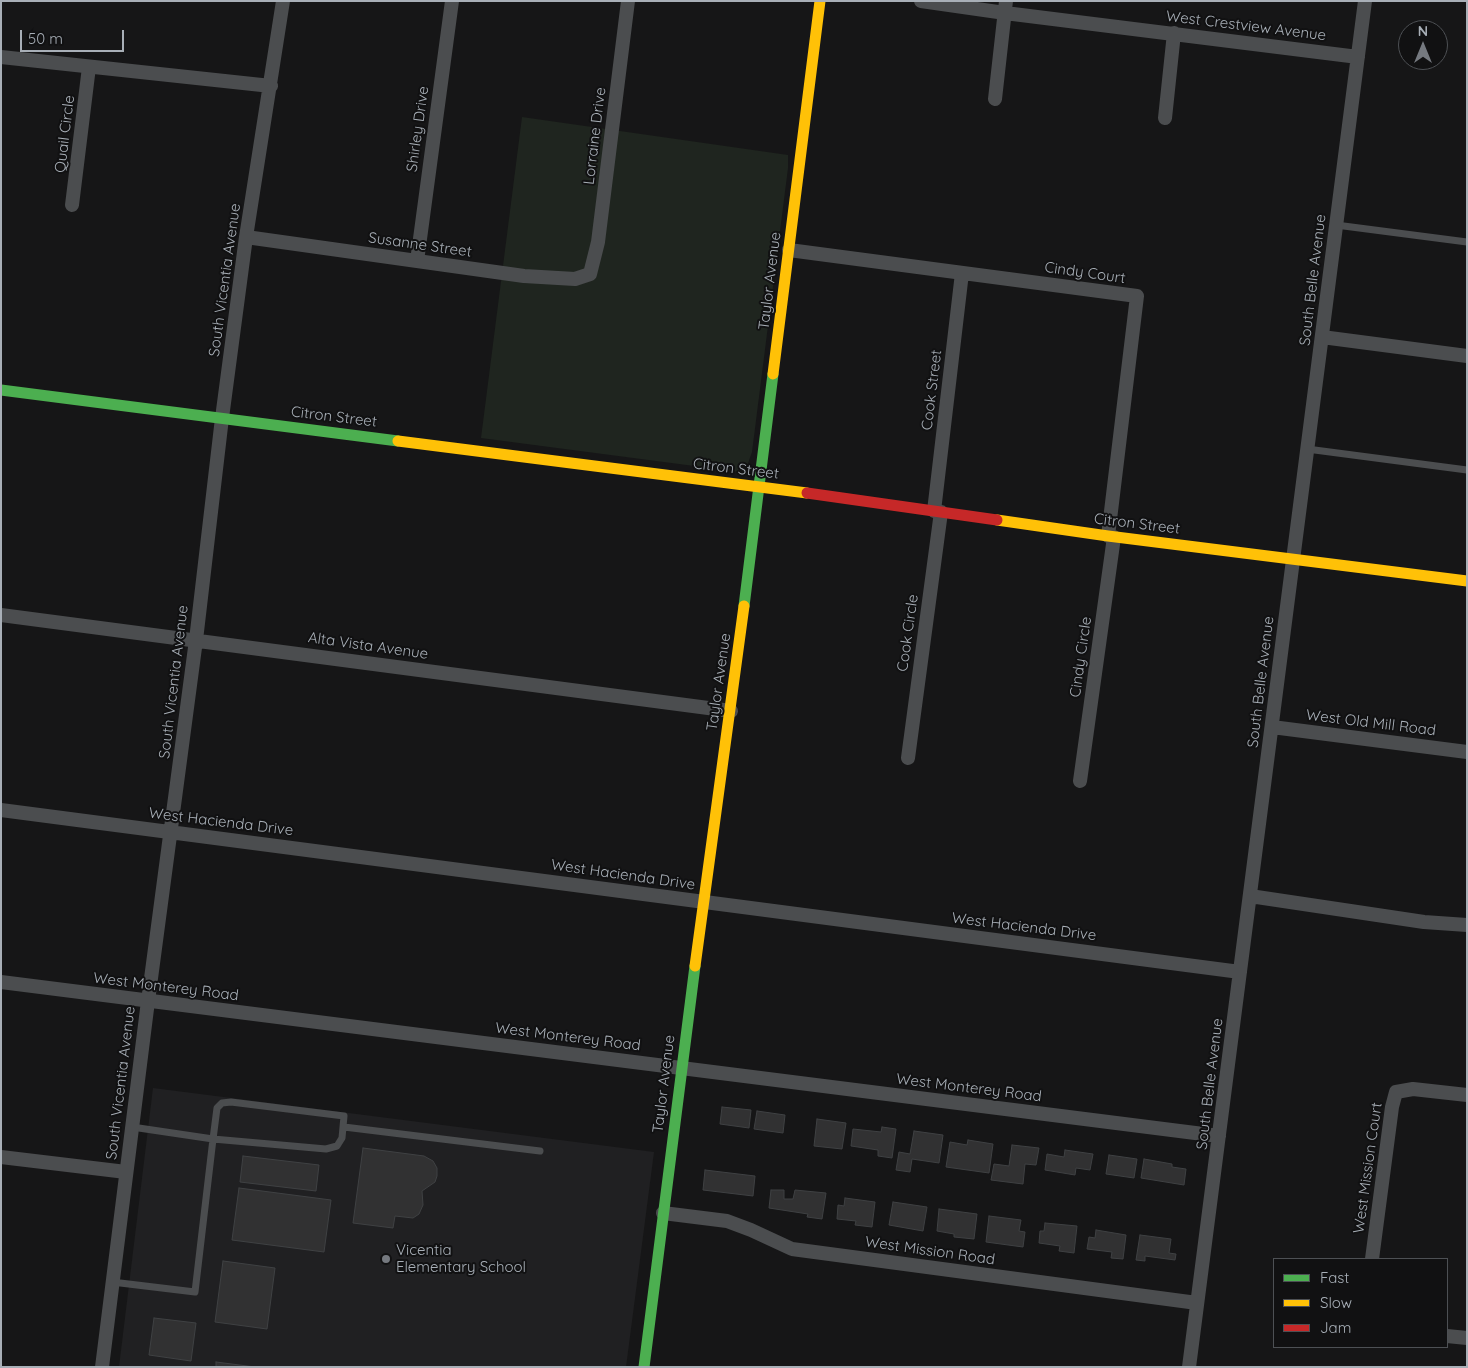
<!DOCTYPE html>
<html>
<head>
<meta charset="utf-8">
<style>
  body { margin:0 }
  #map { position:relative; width:1468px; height:1368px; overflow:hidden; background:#161617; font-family:Quicksand,sans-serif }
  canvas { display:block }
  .frame { position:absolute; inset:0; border:2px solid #a8afb7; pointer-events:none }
  .legend { position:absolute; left:1273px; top:1258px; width:175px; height:90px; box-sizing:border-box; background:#111112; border:1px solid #4d5054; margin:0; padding:6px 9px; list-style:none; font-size:15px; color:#a8afb7 }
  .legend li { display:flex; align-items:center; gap:10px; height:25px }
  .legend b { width:25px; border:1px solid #4d5054 }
  .north { position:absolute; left:1398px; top:20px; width:50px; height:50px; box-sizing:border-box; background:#111112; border:1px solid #4d5054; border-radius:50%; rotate:0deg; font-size:14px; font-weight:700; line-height:20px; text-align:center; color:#a8afb7 }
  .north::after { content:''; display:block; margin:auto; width:18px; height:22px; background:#75797f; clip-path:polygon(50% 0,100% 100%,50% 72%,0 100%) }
  .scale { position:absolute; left:20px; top:30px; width:104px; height:22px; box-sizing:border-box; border:2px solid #a8afb7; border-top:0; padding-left:6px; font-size:15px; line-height:18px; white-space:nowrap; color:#a8afb7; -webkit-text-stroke:4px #111112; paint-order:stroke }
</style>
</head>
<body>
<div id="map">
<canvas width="1468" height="1368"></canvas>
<div class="frame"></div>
<ul class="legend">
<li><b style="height:6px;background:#4caf50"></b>Fast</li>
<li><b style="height:6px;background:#ffc107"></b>Slow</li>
<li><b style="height:6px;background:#c62828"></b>Jam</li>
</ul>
<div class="north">N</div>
<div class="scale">50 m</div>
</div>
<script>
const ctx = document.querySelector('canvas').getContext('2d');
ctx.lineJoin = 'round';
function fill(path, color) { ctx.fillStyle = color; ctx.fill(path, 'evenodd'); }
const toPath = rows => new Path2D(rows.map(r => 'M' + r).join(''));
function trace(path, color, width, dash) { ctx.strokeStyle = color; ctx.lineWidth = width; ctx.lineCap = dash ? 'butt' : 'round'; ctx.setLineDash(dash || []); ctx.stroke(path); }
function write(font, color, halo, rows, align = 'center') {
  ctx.font = font + ' Quicksand,sans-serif'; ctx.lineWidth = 4; ctx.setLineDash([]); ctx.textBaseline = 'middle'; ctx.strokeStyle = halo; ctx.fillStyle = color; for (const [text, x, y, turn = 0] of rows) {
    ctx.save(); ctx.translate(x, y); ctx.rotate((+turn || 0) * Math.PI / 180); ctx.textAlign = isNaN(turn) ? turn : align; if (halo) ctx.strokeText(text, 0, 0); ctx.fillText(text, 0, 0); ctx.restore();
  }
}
fill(toPath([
  [153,1088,654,1152,626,1367,119,1367]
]), '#202022');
fill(toPath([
  [522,117,788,155,788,168,752,452,747,466,740,472,481,438]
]), '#1f251f');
const building = toPath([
  [722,1107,751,1110,749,1128,720,1124,722,1107],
  [757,1111,785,1115,783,1133,754,1129,757,1111],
  [817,1119,846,1123,842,1149,814,1146,817,1119],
  [882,1127,896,1129,892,1158,878,1156,878,1150,851,1146,853,1129,881,1132,882,1127],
  [914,1131,943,1135,939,1163,912,1159,910,1172,896,1170,899,1152,910,1154,914,1131],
  [968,1140,993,1144,989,1173,946,1167,950,1142,967,1145,968,1140],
  [1012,1145,1039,1148,1036,1165,1025,1164,1023,1184,991,1180,994,1164,1009,1166,1012,1145],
  [363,1148,424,1156,433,1161,437,1168,437,1176,435,1182,422,1191,423,1205,419,1214,413,1218,395,1216,393,1228,353,1223,363,1148],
  [1065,1150,1093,1154,1090,1170,1076,1168,1075,1175,1045,1170,1047,1154,1064,1157,1065,1150],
  [1109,1155,1137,1159,1134,1178,1106,1174,1109,1155],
  [243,1156,319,1165,316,1191,240,1182,243,1156],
  [1144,1159,1172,1164,1172,1167,1186,1169,1184,1185,1141,1178,1144,1159],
  [705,1170,755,1176,753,1196,703,1190,705,1170],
  [239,1188,331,1200,324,1252,232,1240,239,1188],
  [771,1190,784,1190,784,1199,793,1199,795,1190,826,1193,822,1219,807,1217,808,1214,769,1208,771,1190],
  [845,1198,875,1202,872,1227,855,1225,856,1221,837,1219,838,1205,844,1206,845,1198],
  [893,1202,927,1207,923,1231,889,1225,893,1202],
  [939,1209,977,1214,974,1239,954,1237,954,1234,937,1231,939,1209],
  [989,1216,1021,1220,1019,1231,1025,1232,1023,1247,986,1242,989,1216],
  [1045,1223,1077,1226,1074,1253,1059,1251,1060,1246,1039,1243,1040,1231,1044,1231,1045,1223],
  [1096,1230,1126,1235,1123,1259,1111,1258,1112,1252,1087,1249,1089,1237,1095,1238,1096,1230],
  [1140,1235,1171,1239,1169,1253,1176,1254,1175,1260,1145,1256,1145,1261,1136,1260,1140,1235],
  [223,1261,275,1268,267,1329,215,1322,223,1261],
  [154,1318,196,1323,191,1361,149,1355,154,1318],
  [216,1362,255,1367,216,1367,216,1362]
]);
fill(building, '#313132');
trace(building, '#3f4143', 1);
trace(toPath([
  [1336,225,1467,242],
  [1307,449,1467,470],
  [231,1102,344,1116,342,1138,337,1146,326,1149,213,1139,217,1108,222,1103,231,1102],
  [344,1127,540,1151],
  [112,1282,195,1292,213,1139,132,1127]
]), '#4b4d4f', 7);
trace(toPath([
  [921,1,1005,13,1358,57],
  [1,57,271,86],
  [995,99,1006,1],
  [1165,118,1174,33],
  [72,205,89,67],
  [246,237,524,276,575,279,590,274,598,242,628,1],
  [789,250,1137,296,1108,536],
  [417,261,452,1],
  [1322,337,1467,356],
  [934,511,962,273],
  [1,615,731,711],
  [1272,727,1467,752],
  [908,758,941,512],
  [1080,781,1114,537],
  [1,810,1240,972],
  [1250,896,1424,922,1467,925],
  [1,982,1219,1136],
  [1,1157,126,1172],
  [663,1213,727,1221,751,1230,792,1249,1197,1303],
  [1372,1259,1392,1107,1396,1092,1413,1089,1467,1095],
  [1447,1336,1467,1338],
  [102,1367,148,1001,196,640,222,418,246,237,283,1],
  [1189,1367,1365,1]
]), '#4b4d4f', 14);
trace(toPath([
  [1,390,398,441],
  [744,606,773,374],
  [644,1367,695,966]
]), '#4caf50', 11);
trace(toPath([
  [773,374,820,1],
  [398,441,807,493],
  [997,520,1108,536,1467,581],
  [695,966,744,606]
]), '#ffc107', 11);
trace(toPath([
  [807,493,997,520]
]), '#c62828', 11);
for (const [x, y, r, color] of [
  [386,1259,5,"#75797f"]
]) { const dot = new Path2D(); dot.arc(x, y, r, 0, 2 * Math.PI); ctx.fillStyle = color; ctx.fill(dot); trace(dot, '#111112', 2); }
write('15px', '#a8afb7', '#111112', [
  ["West Crestview Avenue",1246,26,7],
  ["Shirley Drive",418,129,-82],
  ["Quail Circle",65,134,-83],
  ["Lorraine Drive",595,136,-83],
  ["Susanne Street",420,245,8],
  ["Cindy Court",1085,273,8],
  ["South Vicentia Avenue",225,280,-82],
  ["South Belle Avenue",1313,280,-83],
  ["Taylor Avenue",770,281,-83],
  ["Cook Street",932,390,-83],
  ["Citron Street",334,417,7],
  ["Citron Street",736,469,7],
  ["Citron Street",1137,524,7],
  ["Cook Circle",908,633,-82],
  ["Alta Vista Avenue",368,646,8],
  ["Cindy Circle",1081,657,-82],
  ["South Vicentia Avenue",174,682,-83],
  ["Taylor Avenue",719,682,-82],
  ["South Belle Avenue",1261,682,-83],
  ["West Old Mill Road",1371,723,7],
  ["West Hacienda Drive",221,822,7],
  ["West Hacienda Drive",623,875,8],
  ["West Hacienda Drive",1024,927,7],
  ["West Monterey Road",166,987,7],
  ["West Monterey Road",568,1037,7],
  ["South Vicentia Avenue",121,1083,-83],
  ["Taylor Avenue",664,1084,-83],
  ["South Belle Avenue",1210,1084,-83],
  ["West Monterey Road",969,1088,7],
  ["West Mission Court",1368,1168,-82],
  ["West Mission Road",930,1251,8]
]);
write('15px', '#a8afb7', '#111112', [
  ["Vicentia",396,1250],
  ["Elementary School",396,1267]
], 'left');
</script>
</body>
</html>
